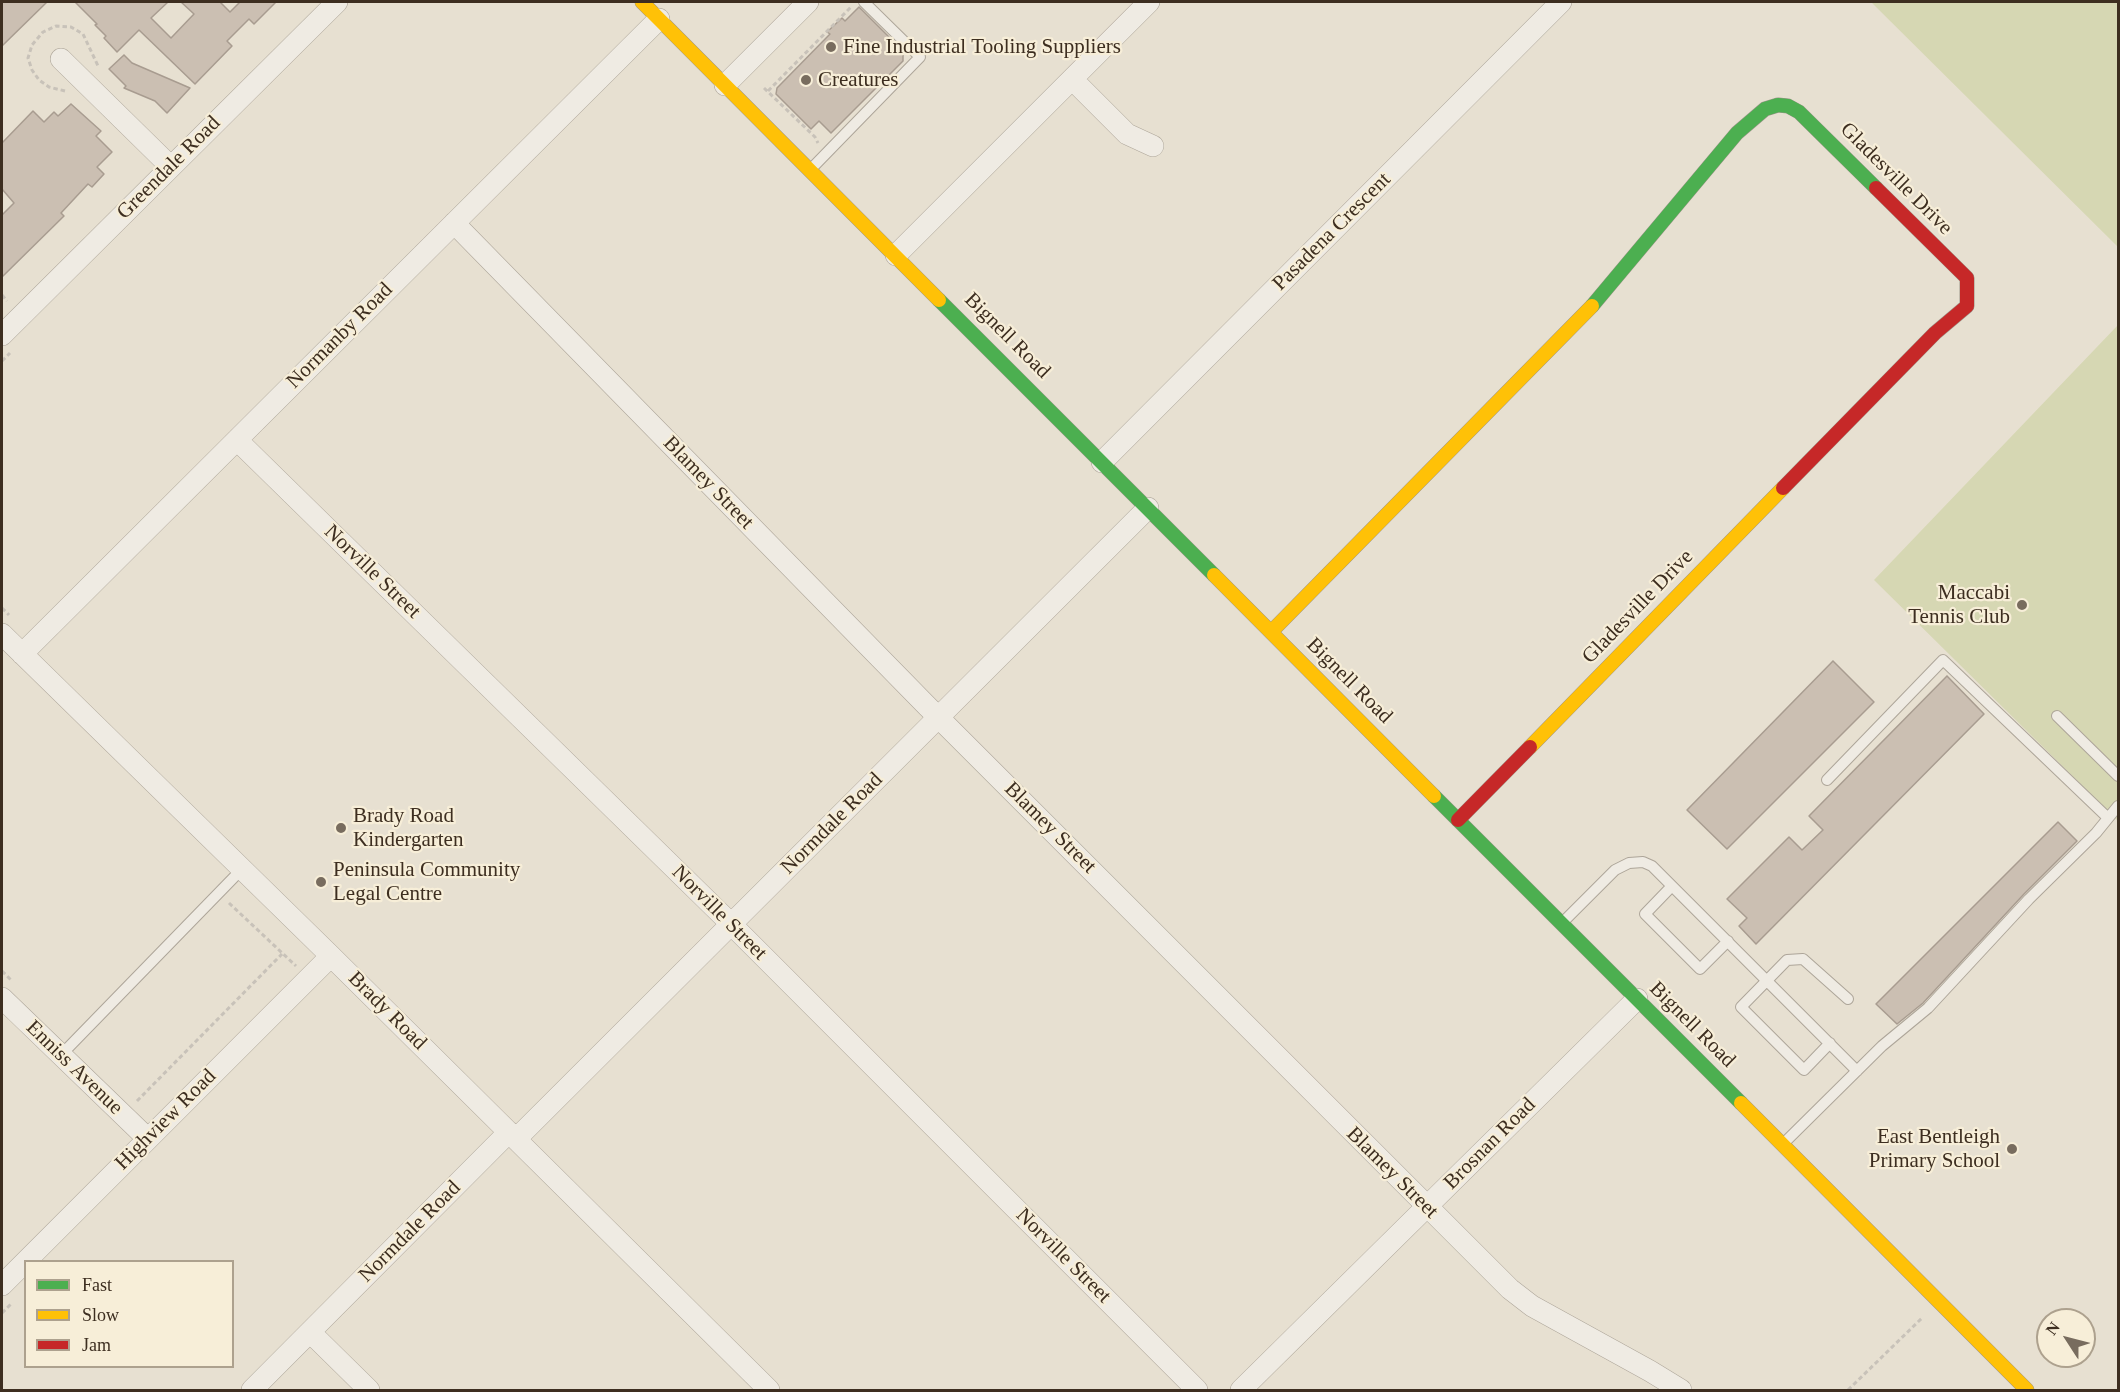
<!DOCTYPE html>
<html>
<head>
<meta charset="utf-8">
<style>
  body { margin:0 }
  #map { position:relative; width:2120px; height:1392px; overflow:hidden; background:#e7e0d1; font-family:Georgia,serif }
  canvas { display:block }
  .frame { position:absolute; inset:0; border:3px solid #3d2e20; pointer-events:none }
  .legend { position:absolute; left:24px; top:1260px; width:210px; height:108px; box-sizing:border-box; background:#f7eed8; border:2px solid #ada18e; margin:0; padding:8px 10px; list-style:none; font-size:18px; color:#3d2e20 }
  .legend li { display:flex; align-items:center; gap:12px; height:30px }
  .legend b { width:30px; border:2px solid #ada18e }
  .north { position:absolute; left:2036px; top:1308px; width:60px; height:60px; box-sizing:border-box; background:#f7eed8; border:2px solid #ada18e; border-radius:50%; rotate:306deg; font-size:16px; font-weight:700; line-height:24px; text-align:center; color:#3d2e20 }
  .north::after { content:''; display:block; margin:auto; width:21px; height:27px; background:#786c5e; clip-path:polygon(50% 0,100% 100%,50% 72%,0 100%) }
</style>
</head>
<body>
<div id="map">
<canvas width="2120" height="1392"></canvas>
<div class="frame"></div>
<ul class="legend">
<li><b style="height:8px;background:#4caf50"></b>Fast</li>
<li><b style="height:8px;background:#ffc107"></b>Slow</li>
<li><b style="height:8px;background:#c62828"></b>Jam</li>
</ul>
<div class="north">N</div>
</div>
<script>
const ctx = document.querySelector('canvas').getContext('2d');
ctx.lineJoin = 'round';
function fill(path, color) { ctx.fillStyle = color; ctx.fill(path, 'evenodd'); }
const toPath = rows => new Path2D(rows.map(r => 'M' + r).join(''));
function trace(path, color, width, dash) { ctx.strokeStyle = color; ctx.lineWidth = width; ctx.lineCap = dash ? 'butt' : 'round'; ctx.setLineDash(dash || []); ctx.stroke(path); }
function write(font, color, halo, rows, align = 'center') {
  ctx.font = font + ' Georgia,serif'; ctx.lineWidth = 4.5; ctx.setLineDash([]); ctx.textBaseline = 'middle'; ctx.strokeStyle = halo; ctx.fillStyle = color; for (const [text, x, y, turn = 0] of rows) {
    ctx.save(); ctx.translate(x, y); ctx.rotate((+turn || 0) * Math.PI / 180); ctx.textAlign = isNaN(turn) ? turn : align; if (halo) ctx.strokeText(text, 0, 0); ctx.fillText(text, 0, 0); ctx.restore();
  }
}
fill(toPath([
  [1871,2,2118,2,2118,247],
  [2118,325,2118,821,1874,580]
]), '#d6d7b3');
const building = toPath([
  [2,2,47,2,2,46,2,2],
  [75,2,168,2,151,18,171,38,194,14,181,2,220,2,230,12,240,2,276,2,254,24,249,19,227,41,232,46,195,84,139,30,117,52,104,38,106,36,95,25,97,24,75,2],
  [859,7,903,51,903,61,831,133,819,121,811,129,776,94,777,88,830,34,827,32,842,18,845,21,859,7],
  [124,55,132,63,190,88,167,113,155,101,124,88,126,86,109,69,124,55],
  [71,104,101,131,96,136,112,152,97,167,104,174,92,187,88,184,61,213,64,216,2,277,2,215,14,203,2,189,2,143,33,111,44,122,54,112,58,116,71,104],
  [1833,661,1874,702,1727,849,1687,810,1833,661],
  [1947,676,1984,714,1756,944,1739,926,1747,918,1727,899,1789,837,1802,850,1823,830,1809,816,1947,676],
  [2058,822,2077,841,2024,894,1923,1003,1897,1024,1876,1004,2058,822]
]);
fill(building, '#cbbfb2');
trace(building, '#a89c90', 1.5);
const lane = toPath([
  [811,169,920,57,864,2],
  [2057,716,2118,776],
  [1827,780,1943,660,2108,818],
  [1672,886,1645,914,1700,969,1728,941],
  [1563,922,1615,870,1629,863,1643,862,1652,866,1857,1071],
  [1830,1043,1804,1070,1741,1007,1787,960,1803,959,1848,999],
  [61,1055,242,869],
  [1784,1143,1882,1046,1928,1008,2029,899,2096,833,2118,806]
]);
const street = toPath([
  [61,59,170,166],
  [1072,79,1127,134,1153,146],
  [725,85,808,2],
  [454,223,927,706,1510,1289,1532,1306,1650,1371,1681,1390],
  [896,255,1149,2],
  [2,335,337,2],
  [237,440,722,915,1197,1390],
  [1102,462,1561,2],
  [2,634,331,956,769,1390],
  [22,654,659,19],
  [2,998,148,1139],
  [516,1139,1148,508],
  [2,1285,331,956],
  [311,1333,369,1390],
  [252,1390,509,1132],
  [1241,1390,1637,999]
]);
const fast = toPath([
  [939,300,1214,575],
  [1592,306,1737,133,1765,109,1778,105,1788,106,1799,112,1876,188],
  [1434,796,1741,1103]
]);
const slow = toPath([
  [642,2,939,300],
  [1214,575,1434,796],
  [1271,632,1592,306],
  [1530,747,1783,488],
  [1741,1103,2027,1390]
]);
const jam = toPath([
  [1783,488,1935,333,1967,306,1967,278,1876,188],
  [1458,820,1530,747]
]);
trace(lane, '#ada599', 12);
trace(street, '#ada599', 22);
trace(fast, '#9c958a', 15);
trace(slow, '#9c958a', 15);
trace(jam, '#9c958a', 15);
trace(toPath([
  [764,88,815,137,818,143],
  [65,91,49,87,39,80,32,70,28,58,32,45,43,32,56,26,71,27,83,34,99,68],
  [768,91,852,6],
  [2,295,7,301],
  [2,361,10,353],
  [2,608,9,615],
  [229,903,296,966],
  [2,971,11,980],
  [137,1101,282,954],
  [2,1313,12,1303],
  [1848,1390,1922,1318]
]), '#c8c2b9', 3, [4.5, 3]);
trace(lane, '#efebe3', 10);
trace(street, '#efebe3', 21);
trace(fast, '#4caf50', 14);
trace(slow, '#ffc107', 14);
trace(jam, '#c62828', 14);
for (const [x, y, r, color] of [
  [831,47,6,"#786c5e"],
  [806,80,6,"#786c5e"],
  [2022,605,6,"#786c5e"],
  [341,828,6,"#786c5e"],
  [321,882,6,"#786c5e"],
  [2012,1149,6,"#786c5e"]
]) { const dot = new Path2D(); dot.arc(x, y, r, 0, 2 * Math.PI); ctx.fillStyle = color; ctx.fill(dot); trace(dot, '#f7eed8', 2); }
write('21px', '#3d2e20', '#f7eed8', [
  ["Fine Industrial Tooling Suppliers",843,47],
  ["Creatures",818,80],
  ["Maccabi",2010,593,"right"],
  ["Tennis Club",2010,617,"right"],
  ["Brady Road",353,816],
  ["Kindergarten",353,840],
  ["Peninsula Community",333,870],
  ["Legal Centre",333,894],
  ["East Bentleigh",2000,1137,"right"],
  ["Primary School",2000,1161,"right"]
], 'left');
write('21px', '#3d2e20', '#f7eed8', [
  ["Greendale Road",169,168,-45],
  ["Gladesville Drive",1896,179,45],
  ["Pasadena Crescent",1332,232,-45],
  ["Normanby Road",340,336,-45],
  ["Bignell Road",1007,336,45],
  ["Blamey Street",708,483,46],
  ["Norville Street",372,572,44],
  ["Gladesville Drive",1638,607,-46],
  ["Bignell Road",1349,681,45],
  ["Normdale Road",832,824,-45],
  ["Blamey Street",1050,828,45],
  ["Norville Street",719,913,45],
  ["Brady Road",387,1011,45],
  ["Bignell Road",1692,1025,45],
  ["Enniss Avenue",74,1068,44],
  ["Highview Road",166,1120,-45],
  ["Brosnan Road",1490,1144,-45],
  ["Blamey Street",1392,1173,45],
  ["Normdale Road",410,1232,-45],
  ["Norville Street",1063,1256,45]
]);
</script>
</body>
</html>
